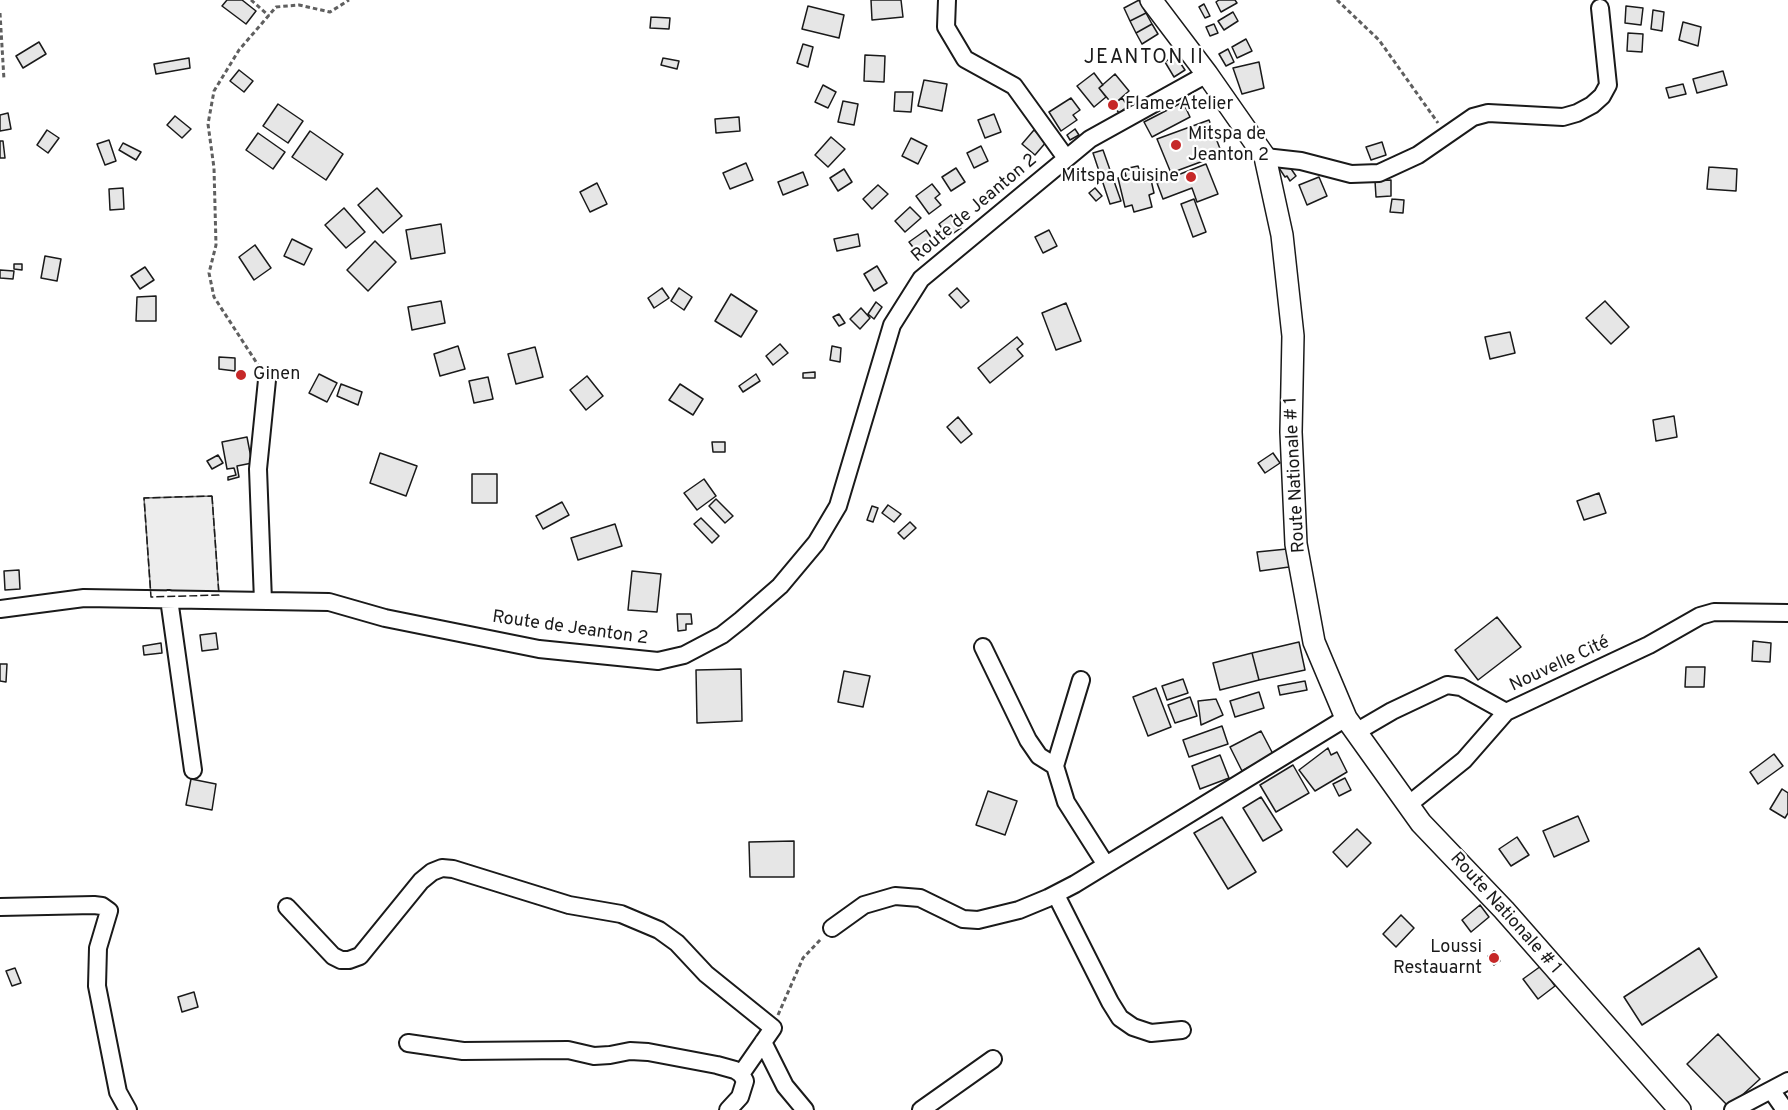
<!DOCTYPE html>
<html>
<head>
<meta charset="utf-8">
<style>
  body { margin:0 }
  canvas { display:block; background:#fff }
</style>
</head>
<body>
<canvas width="1788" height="1110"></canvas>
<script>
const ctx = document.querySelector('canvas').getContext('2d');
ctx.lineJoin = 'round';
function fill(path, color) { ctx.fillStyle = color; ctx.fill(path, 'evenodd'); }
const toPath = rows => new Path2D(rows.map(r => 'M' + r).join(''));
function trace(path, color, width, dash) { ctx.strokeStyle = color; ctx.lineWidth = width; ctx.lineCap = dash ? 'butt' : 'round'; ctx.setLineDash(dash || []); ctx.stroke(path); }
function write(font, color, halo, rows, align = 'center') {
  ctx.font = font + ' Overpass,sans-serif'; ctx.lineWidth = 4.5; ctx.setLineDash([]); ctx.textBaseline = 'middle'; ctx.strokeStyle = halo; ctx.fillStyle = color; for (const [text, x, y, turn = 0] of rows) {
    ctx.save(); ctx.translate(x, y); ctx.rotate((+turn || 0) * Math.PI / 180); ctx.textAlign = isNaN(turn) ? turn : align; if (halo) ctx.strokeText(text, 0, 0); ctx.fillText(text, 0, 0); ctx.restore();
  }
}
const green = toPath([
  [212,496,219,595,151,597,144,498,212,496]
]);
fill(green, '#ededed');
trace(green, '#6a6a6a', 1.5);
const building = toPath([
  [227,0,242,0,256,11,246,24,222,6,227,0],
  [871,0,901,0,903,17,872,20,871,0],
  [1139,0,1146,13,1130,21,1124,8,1139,0],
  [1219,0,1235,0,1237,3,1221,12,1216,2,1219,0],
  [1204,4,1210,16,1205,18,1199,7,1204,4],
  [808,6,844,15,839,38,802,29,808,6],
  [1626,6,1643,8,1641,25,1625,23,1626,6],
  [1653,10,1664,12,1662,31,1651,29,1653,10],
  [1233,12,1238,21,1224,30,1218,21,1233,12],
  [1146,13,1152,24,1136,33,1130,21,1146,13],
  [651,17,670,18,669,29,650,28,651,17],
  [1683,22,1701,27,1698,46,1679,40,1683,22],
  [1152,24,1158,34,1142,44,1136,33,1152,24],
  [1214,24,1218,33,1210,36,1206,27,1214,24],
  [1628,33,1643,34,1642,52,1627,51,1628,33],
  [1246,39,1252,51,1237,58,1232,47,1246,39],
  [39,42,46,54,23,68,16,56,39,42],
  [803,44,813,47,808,67,797,63,803,44],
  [1228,49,1234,62,1226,66,1219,54,1228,49],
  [865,55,885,56,884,82,864,81,865,55],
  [1175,55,1185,70,1174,77,1165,62,1175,55],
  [189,58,190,68,156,74,154,64,189,58],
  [663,58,679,61,677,69,661,65,663,58],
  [1259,62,1264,88,1242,94,1233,68,1259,62],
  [239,70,253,81,244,92,230,81,239,70],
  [1723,71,1727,85,1697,93,1693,79,1723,71],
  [1094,73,1103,85,1099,88,1106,97,1094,107,1077,86,1094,73],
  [1115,74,1129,91,1113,105,1099,88,1115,74],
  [924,80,947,84,942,111,918,106,924,80],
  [1683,84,1686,94,1669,98,1666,88,1683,84],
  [823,85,836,92,828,108,815,102,823,85],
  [895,92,913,92,911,112,894,111,895,92],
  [1071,98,1080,110,1073,115,1077,120,1061,131,1049,112,1071,98],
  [1122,98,1128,106,1119,113,1113,105,1122,98],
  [843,101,858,104,854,125,838,122,843,101],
  [1183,102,1190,117,1152,137,1144,122,1183,102],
  [278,104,303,121,288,143,263,126,278,104],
  [8,113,11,129,0,131,0,115,8,113],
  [994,114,1001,132,985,138,978,120,994,114],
  [175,116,191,129,182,138,167,125,175,116],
  [739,117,740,131,716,133,715,119,739,117],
  [1209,120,1222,154,1171,173,1157,139,1209,120],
  [1075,129,1079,135,1070,140,1067,135,1075,129],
  [47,130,59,138,48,153,37,145,47,130],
  [1034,130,1047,141,1035,155,1022,144,1034,130],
  [310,131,343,154,326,180,292,157,310,131],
  [258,133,285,152,273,169,246,150,258,133],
  [831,137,845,149,828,167,815,155,831,137],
  [911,138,927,146,918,164,902,156,911,138],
  [109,140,116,161,105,165,97,144,109,140],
  [0,141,3,141,5,158,0,158,0,141],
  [1382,142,1386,155,1371,160,1366,147,1382,142],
  [123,143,141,152,136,160,119,150,123,143],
  [981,146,988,161,974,168,967,153,981,146],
  [1103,150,1121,201,1110,204,1093,153,1103,150],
  [746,163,753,180,730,189,723,173,746,163],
  [1287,163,1296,176,1290,181,1287,176,1285,177,1279,168,1287,163],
  [1206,164,1218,194,1197,202,1192,188,1163,199,1157,183,1206,164],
  [1138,166,1140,173,1149,171,1154,193,1149,195,1152,207,1134,212,1132,205,1125,207,1118,178,1126,176,1124,169,1138,166],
  [1709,167,1737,169,1736,191,1707,189,1709,167],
  [956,168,965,182,951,191,942,177,956,168],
  [844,169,852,182,838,191,830,178,844,169],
  [803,172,808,185,783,195,778,182,803,172],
  [1319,177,1327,196,1307,205,1299,185,1319,177],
  [1391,180,1391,196,1376,197,1375,181,1391,180],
  [597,183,607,204,590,212,580,192,597,183],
  [932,184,940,194,935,198,941,205,929,214,916,196,932,184],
  [878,185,888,194,872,209,863,199,878,185],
  [123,188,124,209,110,210,109,189,123,188],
  [377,188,402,216,383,233,358,205,377,188],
  [1095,188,1102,196,1096,201,1089,193,1095,188],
  [1194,199,1206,232,1193,237,1181,204,1194,199],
  [1392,199,1404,200,1403,213,1390,212,1392,199],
  [910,207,921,218,905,232,895,221,910,207],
  [344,208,365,232,346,248,325,225,344,208],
  [951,215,961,228,948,237,939,224,951,215],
  [441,224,445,253,411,259,406,230,441,224],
  [926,230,935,243,919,255,909,242,926,230],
  [1049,230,1057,246,1043,253,1035,237,1049,230],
  [858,234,860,246,837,251,834,239,858,234],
  [292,239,312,249,304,265,284,256,292,239],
  [375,241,396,262,368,291,347,270,375,241],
  [255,245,271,268,254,280,239,257,255,245],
  [45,256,61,259,57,281,41,278,45,256],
  [14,264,22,264,22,270,14,269,14,264],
  [877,266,887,283,874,291,864,274,877,266],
  [145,267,154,280,140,289,131,276,145,267],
  [0,270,14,271,13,279,0,278,0,270],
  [662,288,669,298,654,308,648,298,662,288],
  [679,288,692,297,684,310,671,301,679,288],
  [957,288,969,301,961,308,949,295,957,288],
  [731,294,757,311,741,337,715,321,731,294],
  [156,296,156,321,136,321,137,297,156,296],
  [441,301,445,323,412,330,408,307,441,301],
  [1605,301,1629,327,1611,344,1586,318,1605,301],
  [876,302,882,307,874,319,868,314,876,302],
  [1066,303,1081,341,1056,350,1042,313,1066,303],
  [861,308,870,318,860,329,850,319,861,308],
  [839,314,845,323,839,326,833,317,839,314],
  [1510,332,1515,353,1490,359,1485,337,1510,332],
  [1017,337,1023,344,1017,349,1023,356,990,383,978,368,1017,337],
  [780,344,788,353,773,365,766,356,780,344],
  [458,346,465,369,440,376,434,354,458,346],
  [832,346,841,348,840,362,830,360,832,346],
  [535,347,543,377,516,384,508,354,535,347],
  [219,357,235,358,235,371,219,369,219,357],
  [815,372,815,378,803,378,803,373,815,372],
  [319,374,337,383,327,402,309,393,319,374],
  [756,374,760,381,743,392,739,386,756,374],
  [587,376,603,396,586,410,570,390,587,376],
  [488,377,493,399,474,403,469,381,488,377],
  [341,384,362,392,358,405,337,396,341,384],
  [680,384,703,399,693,415,669,400,680,384],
  [1674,416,1677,437,1656,441,1653,420,1674,416],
  [958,417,972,434,961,443,947,427,958,417],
  [247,437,252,463,237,466,239,477,228,480,228,477,236,475,234,468,227,469,222,442,247,437],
  [712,442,725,442,725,452,713,452,712,442],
  [380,453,417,466,406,496,370,483,380,453],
  [1273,453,1280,463,1265,473,1258,463,1273,453],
  [218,455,223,463,212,469,207,461,218,455],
  [472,474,497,474,497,503,472,503,472,474],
  [704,479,716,496,697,510,684,493,704,479],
  [1599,493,1606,513,1584,520,1577,501,1599,493],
  [716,499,733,516,725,523,709,506,716,499],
  [562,502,569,515,543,529,536,516,562,502],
  [888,505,901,514,894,522,882,513,888,505],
  [872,506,878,508,873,522,867,520,872,506],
  [701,518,719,536,712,543,694,524,701,518],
  [910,522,916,528,904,539,898,533,910,522],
  [615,524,622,546,578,560,571,538,615,524],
  [1287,549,1289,567,1260,571,1257,552,1287,549],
  [19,570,20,589,5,590,4,571,19,570],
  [632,571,661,574,657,612,628,610,632,571],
  [677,614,691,614,692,624,686,624,686,630,678,631,677,614],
  [1497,617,1521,647,1478,680,1455,650,1497,617],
  [216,633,218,649,202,651,200,635,216,633],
  [1753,641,1771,643,1770,662,1752,661,1753,641],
  [1299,642,1305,670,1259,680,1252,653,1299,642],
  [161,643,162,653,144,655,143,646,161,643],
  [1252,653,1259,680,1220,690,1213,663,1252,653],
  [0,664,7,664,6,682,0,681,0,664],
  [1686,667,1705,667,1704,687,1685,687,1686,667],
  [741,669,742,721,697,723,696,670,741,669],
  [844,671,870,676,863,707,838,702,844,671],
  [1183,679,1188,693,1167,700,1162,686,1183,679],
  [1305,681,1307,690,1280,695,1278,686,1305,681],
  [1156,688,1171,727,1148,736,1133,697,1156,688],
  [1259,692,1264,708,1235,717,1230,701,1259,692],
  [1190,697,1197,716,1175,723,1168,705,1190,697],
  [1216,699,1223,715,1201,725,1198,701,1216,699],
  [1222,726,1228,744,1189,757,1183,740,1222,726],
  [1261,731,1273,754,1242,771,1230,747,1261,731],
  [1328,748,1331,755,1337,752,1347,772,1315,791,1299,770,1328,748],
  [1774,754,1783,766,1758,784,1750,772,1774,754],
  [1220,755,1229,778,1200,789,1192,766,1220,755],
  [1293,765,1309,793,1276,812,1260,785,1293,765],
  [1345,778,1351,790,1339,796,1333,784,1345,778],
  [191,779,216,784,212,810,186,805,191,779],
  [1782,789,1788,793,1788,813,1785,818,1770,809,1782,789],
  [988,791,1017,801,1005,835,976,825,988,791],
  [1261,797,1282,830,1263,841,1243,808,1261,797],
  [1578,816,1589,841,1554,857,1543,831,1578,816],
  [1222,817,1256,872,1228,889,1194,833,1222,817],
  [1357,829,1371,843,1347,867,1333,852,1357,829],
  [1517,837,1529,855,1511,866,1499,849,1517,837],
  [794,841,794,877,750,877,749,842,794,841],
  [1480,905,1489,917,1471,932,1462,920,1480,905],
  [1401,915,1414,928,1396,947,1383,934,1401,915],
  [1699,948,1717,977,1642,1025,1624,997,1699,948],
  [1494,951,1500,961,1494,965,1488,956,1494,951],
  [1541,966,1555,986,1538,999,1523,979,1541,966],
  [15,968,21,983,12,986,6,971,15,968],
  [194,992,198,1007,182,1012,178,997,194,992],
  [1718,1034,1760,1079,1729,1107,1687,1064,1718,1034]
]);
fill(building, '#e6e6e6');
trace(building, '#1a1a1a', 1.5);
const minor = toPath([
  [947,0,946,27,965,59,1014,86,1066,158],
  [1265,157,1301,161,1351,174,1379,173,1418,155,1473,117,1488,113,1563,117,1577,113,1592,105,1602,96,1608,85,1600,8],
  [169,599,193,770],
  [263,601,258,469,267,380],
  [0,609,84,598,329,602,385,618,539,649,658,661,684,655,722,635,741,620,780,586,816,543,838,506,892,325,921,279,1090,139,1207,74],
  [983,647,1028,740,1039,756,1055,766,1066,802,1106,865],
  [1356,732,1392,711,1447,685,1461,687,1506,712,1649,645,1700,616,1714,612,1788,613],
  [1055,766,1081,680],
  [1408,805,1464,760,1506,712],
  [1056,895,1110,1002,1120,1018,1133,1027,1151,1033,1182,1030],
  [0,907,94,905,102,906,109,911,98,948,97,986,118,1092,128,1110],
  [287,907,333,956,341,960,349,960,360,956,421,881,432,872,442,868,453,869,569,905,621,914,659,930,677,943,706,974,773,1028,741,1074],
  [832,928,864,905,895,896,920,898,963,919,978,920,1019,910,1048,898,1075,884,1346,718],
  [763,1042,785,1086,805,1110],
  [408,1043,463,1051,568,1050,594,1056,610,1055,630,1051,648,1052,717,1065,735,1070,741,1074,745,1081,740,1097,728,1110],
  [1771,1090,1785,1110],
  [921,1110,993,1059],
  [1733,1110,1788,1081]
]);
const major = toPath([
  [1151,0,1207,74,1265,157,1282,235,1293,336,1291,432,1296,544,1314,642,1346,718,1421,823,1504,910,1680,1110]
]);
trace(minor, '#1a1a1a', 20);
trace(major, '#1a1a1a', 24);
trace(toPath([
  [251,0,269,16],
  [1337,0,1379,40,1438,123],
  [0,13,4,80],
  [260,368,214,297,209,273,216,245,214,168,208,124,214,91,239,50,276,7,299,5,330,12,349,0],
  [778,1015,803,958,822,938]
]), '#5f5f5f', 3, [4.5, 3]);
trace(minor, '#fff', 16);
trace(major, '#fff', 21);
trace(toPath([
  [212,496,219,595,151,597,144,498,212,496]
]), '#1a1a1a', 1.5, [8, 3]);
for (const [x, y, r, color] of [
  [1113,105,6,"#c62828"],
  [1176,145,6,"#c62828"],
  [1191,177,6,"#c62828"],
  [241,375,6,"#c62828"],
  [1494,958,6,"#c62828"]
]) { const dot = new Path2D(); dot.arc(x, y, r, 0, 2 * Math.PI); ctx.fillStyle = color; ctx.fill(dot); trace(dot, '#fff', 2); }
write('18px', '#1a1a1a', '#fff', [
  ["Flame Atelier",1125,105],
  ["Mitspa de",1188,135],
  ["Jeanton 2",1188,156],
  ["Mitspa Cuisine",1179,177,"right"],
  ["Ginen",253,375],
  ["Loussi",1482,948,"right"],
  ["Restauarnt",1482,969,"right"]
], 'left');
write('18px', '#1a1a1a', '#fff', [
  ["Route de Jeanton 2",975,209,-40],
  ["Route Nationale # 1",1296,475,-93],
  ["Route de Jeanton 2",570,629,8],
  ["Nouvelle Cité",1560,665,-25],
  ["Route Nationale # 1",1505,914,48]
]);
ctx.letterSpacing = '1.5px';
write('20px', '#1a1a1a', '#fff', [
  ["JEANTON II",1144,59]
]);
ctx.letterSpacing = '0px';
</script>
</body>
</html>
